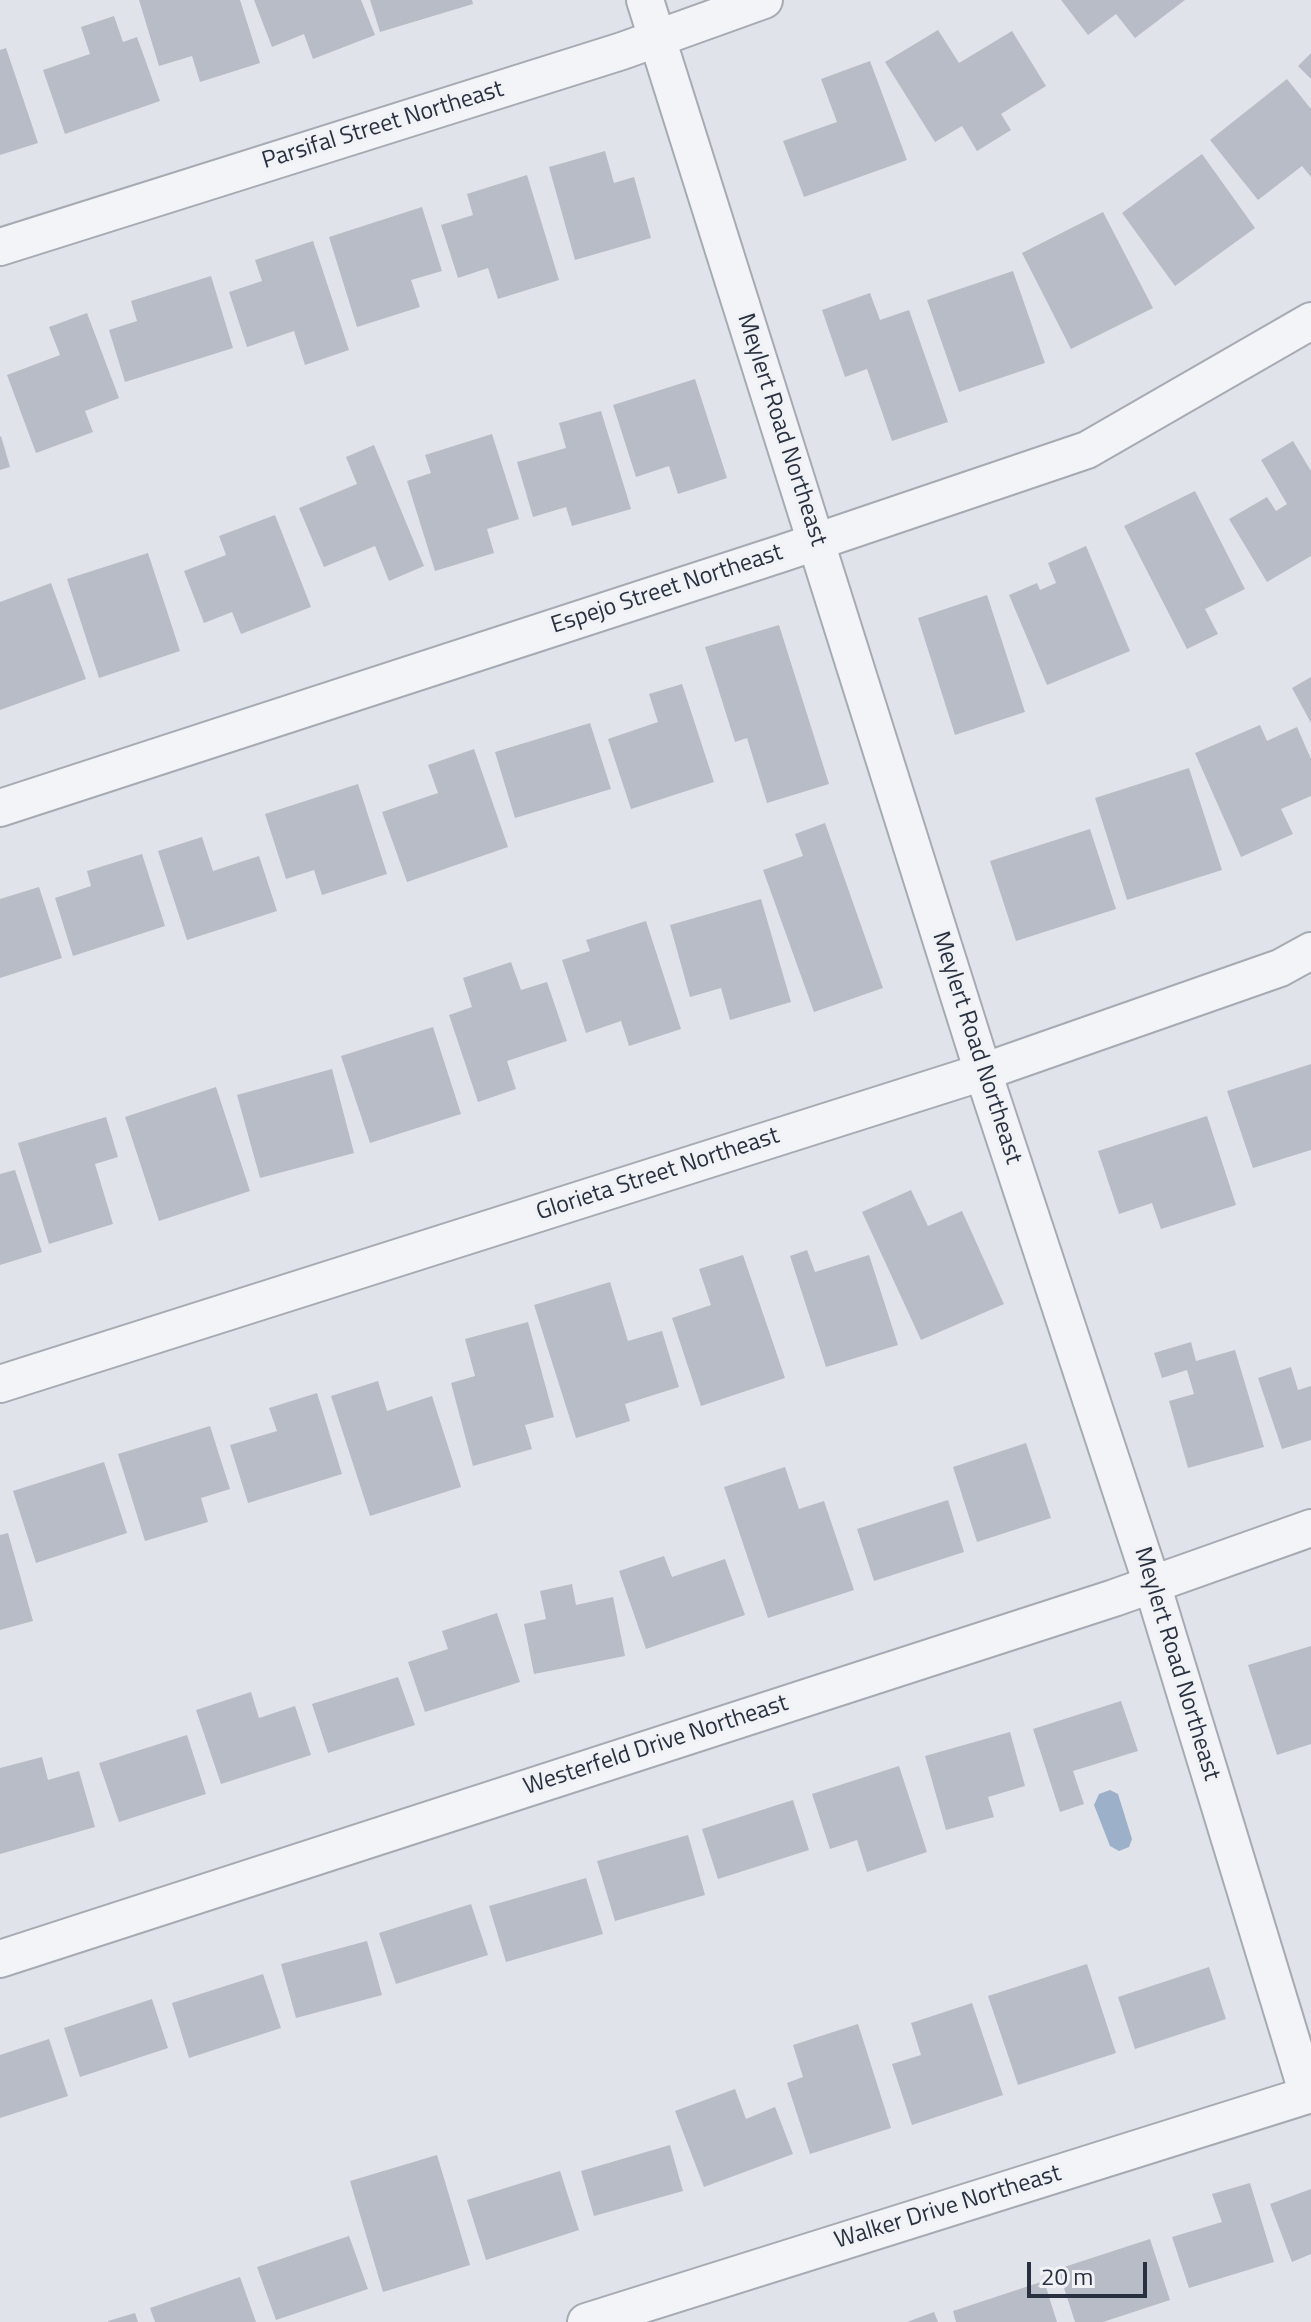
<!DOCTYPE html>
<html>
<head>
<meta charset="utf-8">
<style>
  body { margin:0 }
  #map { position:relative; width:1311px; height:2322px; overflow:hidden; background:#e0e3e9; font-family:"Titillium Web",sans-serif }
  canvas { display:block }
  .scale { position:absolute; left:1027px; top:2262px; width:120px; height:36px; box-sizing:border-box; border:4px solid #293140; border-top:0; padding-left:10px; font-size:24px; line-height:28px; white-space:nowrap; color:#293140; -webkit-text-stroke:6px #f0f2f6; paint-order:stroke }
</style>
</head>
<body>
<div id="map">
<canvas width="1311" height="2322"></canvas>
<div class="scale">20 m</div>
</div>
<script>
const ctx = document.querySelector('canvas').getContext('2d');
ctx.lineJoin = 'round';
function fill(path, color) { ctx.fillStyle = color; ctx.fill(path, 'evenodd'); }
const toPath = rows => new Path2D(rows.map(r => 'M' + r).join(''));
function trace(path, color, width, dash) { ctx.strokeStyle = color; ctx.lineWidth = width; ctx.lineCap = dash ? 'butt' : 'round'; ctx.setLineDash(dash || []); ctx.stroke(path); }
function write(font, color, halo, rows, align = 'center') {
  ctx.font = font + ' "Titillium Web",sans-serif'; ctx.lineWidth = 7; ctx.setLineDash([]); ctx.textBaseline = 'middle'; ctx.strokeStyle = halo; ctx.fillStyle = color; for (const [text, x, y, turn = 0] of rows) {
    ctx.save(); ctx.translate(x, y); ctx.rotate((+turn || 0) * Math.PI / 180); ctx.textAlign = isNaN(turn) ? turn : align; if (halo) ctx.strokeText(text, 0, 0); ctx.fillText(text, 0, 0); ctx.restore();
  }
}
fill(toPath([
  [1110,1790,1118,1794,1132,1839,1129,1847,1119,1851,1110,1846,1094,1805,1099,1794]
]), '#9cb0c9');
fill(toPath([
  [139,0,240,0,260,63,200,82,192,56,159,66],
  [254,0,361,0,375,35,313,59,304,34,272,47],
  [370,0,472,0,473,4,380,32],
  [1061,0,1185,0,1135,38,1116,14,1088,35],
  [114,16,123,42,137,37,160,101,65,134,43,70,90,54,81,27],
  [938,30,959,63,1012,31,1046,86,1001,114,1011,130,977,151,962,126,935,142,885,62],
  [6,48,38,143,0,155,0,50],
  [1311,53,1311,79,1298,66],
  [870,61,907,160,804,197,783,141,837,122,821,79],
  [1287,79,1311,109,1311,177,1302,166,1258,200,1210,140],
  [605,151,614,183,634,177,651,238,575,260,549,167],
  [1202,154,1255,228,1175,286,1122,213],
  [527,175,559,280,498,299,488,268,458,278,441,225,473,215,467,194],
  [422,207,442,271,411,280,420,307,357,327,329,237],
  [1103,212,1153,308,1071,349,1022,253],
  [313,241,349,350,305,365,294,331,247,347,229,292,262,281,255,260],
  [1013,271,1045,363,959,392,927,300],
  [211,276,233,348,125,382,109,330,137,321,131,301],
  [870,293,880,320,909,310,948,422,892,441,867,369,845,377,822,310],
  [87,313,119,398,85,411,93,432,36,453,7,375,60,355,49,327],
  [695,379,727,478,678,494,669,466,636,477,613,405],
  [601,411,631,509,572,526,566,507,533,517,517,462,566,448,559,423],
  [492,434,519,519,487,529,494,553,435,571,407,481,431,473,425,455],
  [1,436,10,467,0,470,0,437],
  [1293,441,1311,471,1311,556,1267,582,1229,519,1267,497,1276,511,1287,504,1261,460],
  [374,445,424,566,389,581,375,546,324,567,299,508,357,484,346,457],
  [1195,491,1245,589,1205,609,1218,634,1187,649,1124,526],
  [275,515,311,607,241,634,232,612,204,623,184,571,226,555,219,536],
  [1086,546,1130,651,1047,685,1009,595,1037,583,1040,590,1056,583,1048,563],
  [148,553,180,651,99,678,67,579],
  [51,583,86,679,0,710,0,602],
  [987,595,1025,712,955,735,918,618],
  [779,625,829,784,767,803,747,738,735,742,705,647],
  [1311,677,1311,723,1292,688],
  [682,684,714,782,631,809,608,739,658,722,649,694],
  [590,723,611,789,515,818,495,752],
  [1260,725,1267,741,1297,727,1311,759,1311,796,1281,809,1293,834,1241,857,1195,753],
  [474,749,508,847,407,882,382,812,438,793,428,765],
  [1189,768,1222,870,1127,900,1095,798],
  [358,784,387,874,322,895,314,870,286,879,265,814],
  [825,823,883,988,814,1012,763,870,803,856,795,834],
  [1090,829,1116,909,1016,941,990,861],
  [202,837,213,871,259,856,277,911,187,940,158,851],
  [142,854,165,926,73,956,55,898,91,886,87,871],
  [39,887,62,958,0,978,0,899],
  [761,899,791,1002,730,1020,721,988,690,997,670,925],
  [646,921,681,1029,629,1046,621,1021,586,1033,562,960,590,951,586,940],
  [511,962,521,990,547,982,567,1041,507,1061,516,1089,478,1102,449,1015,472,1007,463,978],
  [433,1027,461,1114,370,1143,341,1056],
  [1311,1064,1311,1150,1253,1168,1227,1091],
  [332,1069,354,1153,260,1178,237,1095],
  [216,1087,250,1191,159,1221,125,1117],
  [1207,1116,1236,1205,1161,1229,1152,1203,1119,1214,1098,1151],
  [106,1117,118,1157,95,1164,113,1224,49,1244,18,1143],
  [15,1170,42,1252,0,1265,0,1174],
  [911,1190,928,1226,962,1211,1004,1304,921,1340,862,1212],
  [807,1250,815,1272,869,1255,898,1345,826,1367,790,1256],
  [743,1255,785,1378,701,1406,672,1318,711,1305,699,1269],
  [610,1282,628,1341,662,1331,679,1387,625,1404,630,1421,576,1438,534,1305],
  [528,1322,554,1417,525,1425,532,1449,473,1466,451,1383,475,1376,465,1339],
  [1191,1342,1196,1361,1235,1350,1264,1447,1188,1468,1169,1401,1194,1394,1187,1370,1162,1378,1154,1353],
  [1291,1367,1298,1390,1311,1386,1311,1440,1282,1449,1258,1378],
  [378,1381,387,1411,432,1396,461,1487,370,1516,331,1396],
  [317,1393,342,1474,248,1503,230,1445,277,1431,269,1408],
  [210,1426,230,1489,201,1498,208,1522,145,1541,118,1454],
  [1026,1443,1051,1518,977,1542,953,1467],
  [104,1462,127,1533,36,1563,13,1491],
  [785,1467,799,1509,824,1501,854,1590,768,1618,724,1487],
  [948,1500,964,1552,874,1581,857,1529],
  [8,1533,33,1621,0,1630,0,1535],
  [664,1556,672,1577,725,1559,745,1615,646,1649,619,1571],
  [572,1584,576,1605,613,1597,625,1656,534,1674,524,1624,546,1619,540,1591],
  [497,1613,520,1682,425,1712,408,1662,448,1649,442,1631],
  [1311,1646,1311,1744,1277,1755,1248,1665],
  [398,1677,415,1725,328,1753,312,1704],
  [251,1692,259,1718,295,1706,311,1755,221,1784,196,1710],
  [1121,1701,1138,1751,1073,1771,1084,1804,1060,1812,1033,1729],
  [1010,1732,1025,1786,988,1797,994,1817,946,1830,925,1756],
  [187,1735,206,1794,119,1822,99,1763],
  [42,1757,48,1780,79,1771,95,1827,0,1854,0,1768],
  [899,1766,927,1852,867,1872,857,1840,830,1849,812,1794],
  [793,1800,809,1850,718,1879,702,1829],
  [688,1835,705,1895,615,1921,597,1861],
  [586,1878,603,1934,506,1962,489,1906],
  [471,1904,488,1955,396,1984,379,1933],
  [367,1941,382,1995,296,2018,281,1964],
  [1087,1964,1116,2053,1018,2085,988,1996],
  [1209,1967,1226,2019,1135,2049,1118,1997],
  [263,1974,281,2028,189,2058,172,2003],
  [152,1999,168,2048,80,2077,64,2028],
  [972,2003,1003,2095,912,2125,892,2064,921,2055,911,2023],
  [858,2024,891,2128,810,2154,787,2083,803,2077,793,2045],
  [49,2039,68,2096,0,2118,0,2055],
  [735,2089,746,2119,775,2107,793,2154,704,2187,675,2111],
  [670,2145,683,2191,594,2216,581,2171],
  [437,2155,470,2265,383,2292,350,2181],
  [560,2171,579,2230,486,2260,467,2200],
  [1250,2183,1274,2262,1189,2288,1172,2237,1222,2222,1212,2194],
  [1311,2189,1311,2254,1292,2262,1270,2204],
  [349,2236,368,2289,276,2320,257,2267],
  [1150,2239,1170,2300,1103,2322,1075,2322,1058,2269],
  [240,2277,256,2322,155,2322,150,2308],
  [1044,2281,1057,2322,956,2322,953,2311],
  [934,2312,938,2322,907,2322],
  [135,2313,138,2322,108,2322,108,2321]
]), '#b7bcc6');
const street = toPath([
  [645,0,983,1072,1152,1584,1308,2095],
  [0,247,622,51,764,0],
  [0,808,783,553,1087,450,1311,321],
  [0,1384,983,1072,1280,968,1311,951],
  [0,1959,1114,1598,1311,1528],
  [586,2322,1311,2094]
]);
trace(street, '#a5aab3', 40);
trace(street, '#f3f4f7', 36);
write('24px', '#293140', '#f0f2f6', [
  ["Parsifal Street Northeast",383,126,-17],
  ["Meylert Road Northeast",781,430,72],
  ["Espejo Street Northeast",667,590,-18],
  ["Meylert Road Northeast",976,1048,72],
  ["Glorieta Street Northeast",658,1175,-18],
  ["Meylert Road Northeast",1176,1664,73],
  ["Westerfeld Drive Northeast",656,1746,-18],
  ["Walker Drive Northeast",948,2208,-17]
]);
</script>
</body>
</html>
